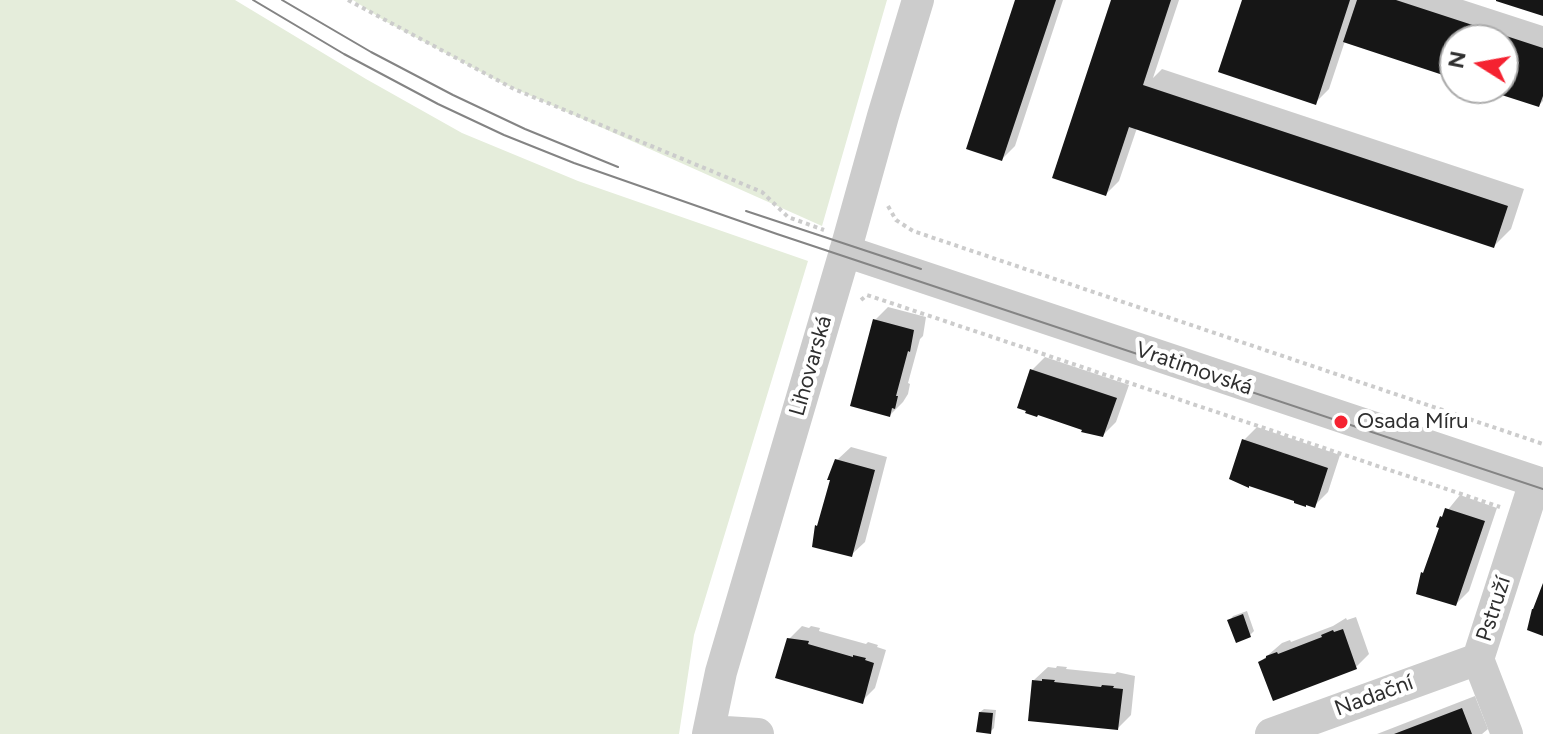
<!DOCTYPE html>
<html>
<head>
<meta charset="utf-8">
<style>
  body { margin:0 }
  #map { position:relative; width:1543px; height:734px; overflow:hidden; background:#fff; font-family:Figtree,sans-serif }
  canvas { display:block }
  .north { position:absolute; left:1439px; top:24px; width:80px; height:80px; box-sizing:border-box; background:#fff; border:2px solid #acacac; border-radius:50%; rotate:281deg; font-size:22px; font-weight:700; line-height:32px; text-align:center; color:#2f2f2f }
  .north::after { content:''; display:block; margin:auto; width:28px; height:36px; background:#f52231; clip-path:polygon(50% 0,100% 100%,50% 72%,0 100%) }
</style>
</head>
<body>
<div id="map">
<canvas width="1543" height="734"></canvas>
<div class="north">N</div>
</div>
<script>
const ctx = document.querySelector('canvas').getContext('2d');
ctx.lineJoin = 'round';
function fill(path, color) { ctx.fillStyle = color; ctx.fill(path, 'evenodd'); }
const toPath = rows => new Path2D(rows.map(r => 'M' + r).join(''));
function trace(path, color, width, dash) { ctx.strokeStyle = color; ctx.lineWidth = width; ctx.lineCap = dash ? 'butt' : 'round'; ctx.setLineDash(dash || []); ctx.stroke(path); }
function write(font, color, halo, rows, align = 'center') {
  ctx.font = font + ' Figtree,sans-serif'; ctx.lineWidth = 8; ctx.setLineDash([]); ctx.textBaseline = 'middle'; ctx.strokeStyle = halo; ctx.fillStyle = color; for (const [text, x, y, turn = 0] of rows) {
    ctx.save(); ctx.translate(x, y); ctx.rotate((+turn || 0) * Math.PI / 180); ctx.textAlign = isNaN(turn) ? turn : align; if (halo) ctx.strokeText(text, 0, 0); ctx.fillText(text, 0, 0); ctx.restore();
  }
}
fill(toPath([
  [0,0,235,0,366,79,462,133,578,181,808,261,694,635,679,734,0,734],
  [353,0,887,0,822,226,502,83,385,21]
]), '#e5eddb');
fill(toPath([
  [1018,0,1063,0,1015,146,1002,159],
  [1113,0,1179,0,1153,78,1162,69,1524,189,1511,229,1494,246,1137,128,1119,181,1106,194],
  [1244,0,1463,0,1543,26,1543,101,1539,105,1488,88,1503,88,1503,40,1455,40,1455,77,1345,41,1329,89,1316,102],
  [888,307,926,317,923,336,920,339,908,383,910,384,908,394,903,402,890,415,875,320],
  [1045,357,1129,385,1116,422,1103,435,1032,370],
  [1257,427,1340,455,1328,492,1315,505,1244,440],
  [851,447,887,457,865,542,851,555,817,526,820,522,837,460],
  [1460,495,1497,508,1469,591,1456,604,1427,569,1441,527,1439,526,1442,517],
  [1247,611,1254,631,1250,635,1230,620,1233,616],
  [1356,617,1369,654,1356,667,1260,662,1282,643,1290,640,1291,642,1333,626,1346,618,1347,620],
  [802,626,809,628,811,626,820,628,819,631,866,644,868,642,878,645,877,647,886,650,875,688,862,701,789,639],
  [1057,666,1067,667,1066,669,1115,674,1117,672,1135,676,1131,715,1118,728,1034,680,1048,667,1056,668],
  [1475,696,1488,729,1482,734,1377,734],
  [984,709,996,710,994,728,990,732,980,712]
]), '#0003');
fill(toPath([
  [1015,0,1056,0,1002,161,966,149],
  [1111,0,1171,0,1143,85,1508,206,1494,248,1129,127,1106,196,1052,178],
  [1242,0,1350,0,1316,105,1218,72],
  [1357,0,1396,0,1543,48,1543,96,1539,107,1483,89,1503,88,1503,40,1455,40,1455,79,1343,42],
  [1543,0,1543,16,1496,1,1496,0],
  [873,319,914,330,910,352,908,351,896,396,898,396,895,409,892,408,890,417,850,406],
  [1030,369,1117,398,1103,437,1081,432,1082,430,1038,415,1037,417,1025,413,1026,411,1017,408],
  [1242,439,1328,468,1315,508,1306,505,1306,507,1294,503,1294,501,1249,486,1249,488,1229,479],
  [835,459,875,470,852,557,812,547,815,525,817,526,830,480,827,480],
  [1445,508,1485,521,1456,606,1416,594,1421,572,1423,573,1439,528,1436,527,1440,516,1442,517],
  [1543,583,1543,636,1527,630,1532,609,1533,609],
  [1243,614,1251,637,1236,643,1227,620],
  [1343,629,1357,669,1273,701,1258,662,1266,658,1266,656,1277,652,1278,654,1322,637,1321,635,1333,630,1334,632],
  [787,638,809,641,808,644,853,657,853,655,866,658,865,660,874,663,863,704,775,678],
  [1042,679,1055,680,1054,682,1101,687,1102,685,1114,686,1113,688,1123,689,1118,730,1028,721,1032,680,1042,681],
  [1462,708,1472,734,1394,734],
  [979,712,993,713,991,734,976,732]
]), '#161616');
trace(toPath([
  [348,0,514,89,762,192,788,217,824,230],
  [888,206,896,220,913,231,1543,444],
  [861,300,867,295,1500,507]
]), '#ccc', 4, [4, 4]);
trace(toPath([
  [845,251,1543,484],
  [709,731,758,734],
  [708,734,721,672,847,245,883,116,918,0],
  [1271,734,1478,659],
  [1507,734,1478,659,1535,482]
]), '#ccc', 32);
trace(toPath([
  [253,0,344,54,438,104,504,135,574,163,777,234,1543,489],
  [282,0,371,52,453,95,525,129,618,167],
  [746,211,921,269]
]), '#848484', 2);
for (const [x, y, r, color] of [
  [1341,422,8,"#f52231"]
]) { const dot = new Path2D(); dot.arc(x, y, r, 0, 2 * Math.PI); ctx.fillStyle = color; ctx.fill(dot); trace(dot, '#fff', 3); }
write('22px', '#2f2f2f', '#fff', [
  ["Lihovarská",811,366,-74],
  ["Vratimovská",1194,369,19],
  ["Pstruží",1494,609,-72],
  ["Nadační",1374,696,-20]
]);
write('22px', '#2f2f2f', '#fff', [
  ["Osada Míru",1357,422]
], 'left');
</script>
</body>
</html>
